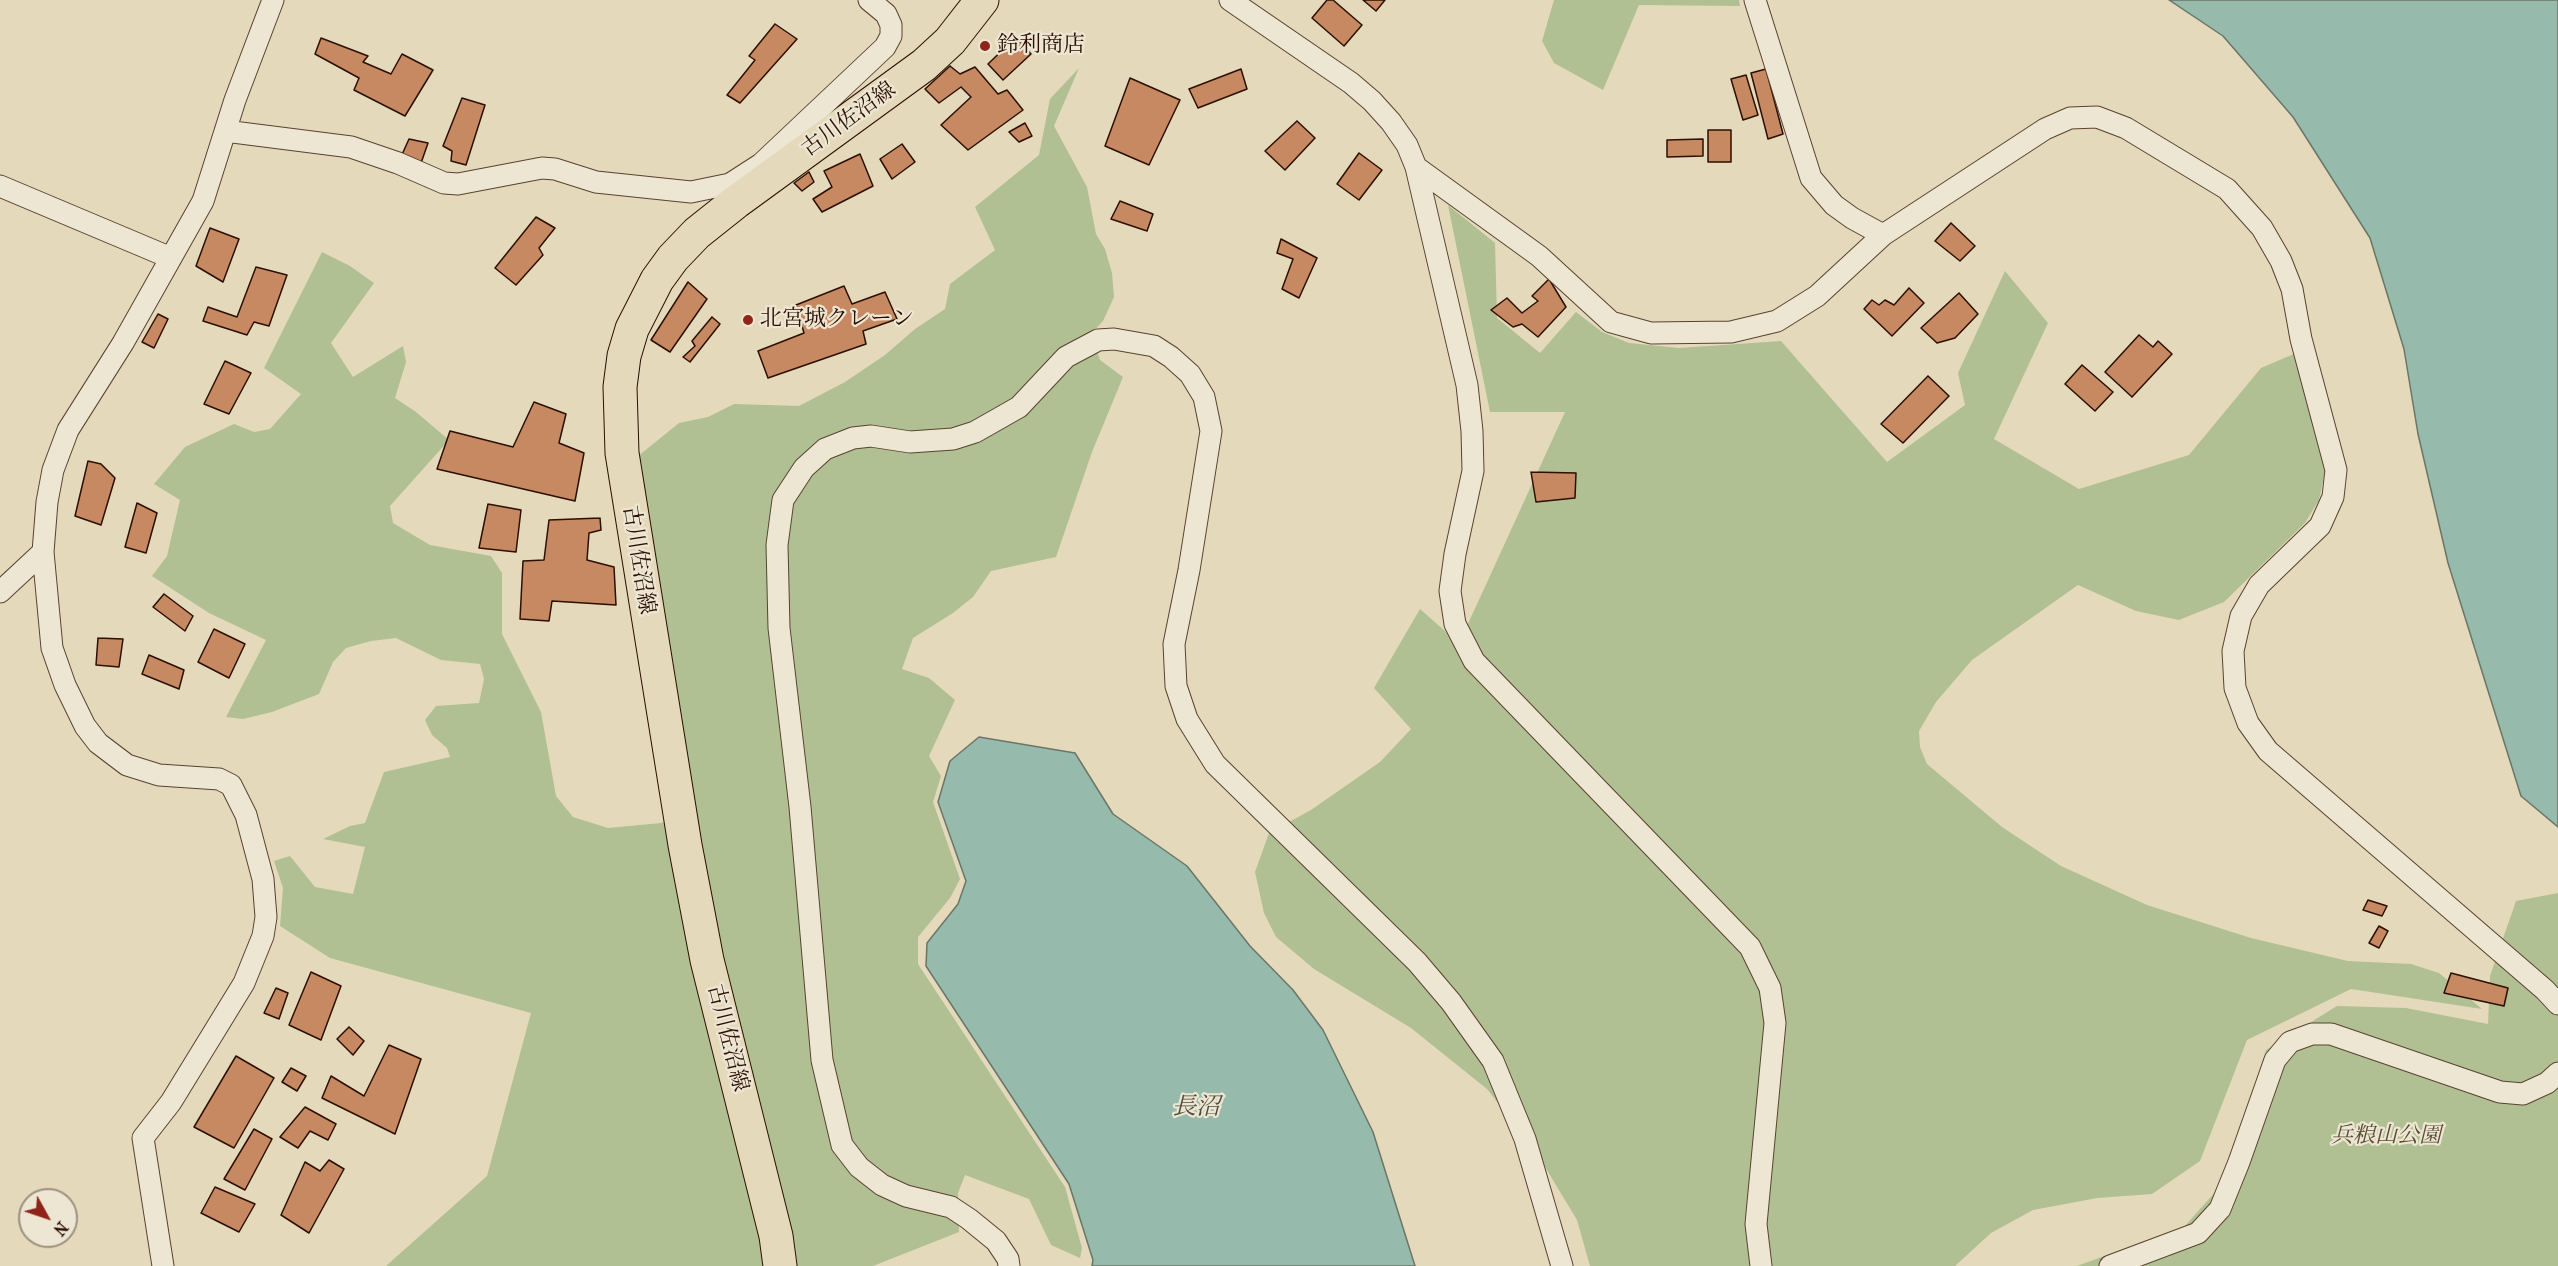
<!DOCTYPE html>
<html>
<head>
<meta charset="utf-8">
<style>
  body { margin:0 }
  #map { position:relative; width:2558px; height:1266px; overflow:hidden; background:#e4d9bb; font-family:"IM FELL French Canon",serif }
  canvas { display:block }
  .north { position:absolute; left:18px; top:1188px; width:60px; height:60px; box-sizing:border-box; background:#ede6d3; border:2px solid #9f907f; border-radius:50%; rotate:130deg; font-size:16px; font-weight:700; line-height:24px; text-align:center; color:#2b0f01 }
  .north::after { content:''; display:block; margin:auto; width:21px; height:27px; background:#8f2418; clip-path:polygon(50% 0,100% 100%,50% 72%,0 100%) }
</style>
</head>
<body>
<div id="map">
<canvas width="2558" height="1266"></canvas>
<div class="north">N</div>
</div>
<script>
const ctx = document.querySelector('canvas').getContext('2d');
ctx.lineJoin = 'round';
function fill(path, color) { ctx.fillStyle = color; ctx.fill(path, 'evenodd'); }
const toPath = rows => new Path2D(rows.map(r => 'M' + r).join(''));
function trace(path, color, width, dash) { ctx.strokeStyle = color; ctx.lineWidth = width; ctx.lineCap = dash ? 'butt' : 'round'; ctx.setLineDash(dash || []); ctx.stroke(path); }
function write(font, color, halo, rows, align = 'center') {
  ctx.font = font + ' "IM FELL French Canon","Noto Serif JP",serif'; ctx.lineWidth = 4.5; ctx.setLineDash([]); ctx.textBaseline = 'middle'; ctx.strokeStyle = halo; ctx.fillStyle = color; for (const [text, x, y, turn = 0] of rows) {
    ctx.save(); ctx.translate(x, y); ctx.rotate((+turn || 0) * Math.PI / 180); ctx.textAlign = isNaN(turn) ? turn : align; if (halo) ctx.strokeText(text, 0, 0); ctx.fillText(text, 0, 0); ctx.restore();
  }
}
fill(toPath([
  [1554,0,1739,0,1740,6,1639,5,1603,90,1554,63,1542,41],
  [1079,68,1054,126,1087,187,1096,234,1105,249,1112,273,1114,297,1103,321,1091,334,1100,360,1123,377,1092,452,1056,557,991,571,973,597,953,613,913,638,902,669,929,678,955,700,929,756,941,776,933,802,960,879,950,898,918,937,918,964,1065,1187,1082,1248,1080,1258,1051,1245,1029,1199,965,1175,958,1193,959,1232,873,1266,386,1266,487,1176,531,1013,330,958,280,926,283,888,274,861,290,856,315,887,353,894,365,847,323,839,350,826,365,823,384,772,450,757,447,748,432,735,425,720,436,706,479,703,484,679,480,664,441,660,396,638,371,641,346,648,333,662,319,694,272,712,243,719,226,717,266,640,209,613,152,576,167,556,180,500,154,484,185,447,234,424,254,432,270,429,301,394,264,368,322,252,350,266,374,283,331,343,353,377,403,346,406,362,395,398,416,412,449,440,390,506,393,523,430,545,491,556,502,573,502,634,541,712,556,796,573,817,608,828,661,823,694,814,637,457,679,423,708,417,734,404,799,406,845,382,885,355,915,329,945,309,950,284,995,250,975,207,1039,155,1050,99],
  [1448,205,1495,243,1497,318,1540,353,1576,312,1602,332,1629,343,1679,348,1781,341,1887,462,1965,405,1958,373,2005,271,2048,323,1994,439,2079,489,2189,455,2261,368,2296,353,2325,472,2319,500,2305,523,2224,602,2179,620,2136,611,2078,585,1972,660,1936,702,1919,731,1920,747,1927,764,2002,827,2061,866,2147,905,2251,938,2348,961,2411,964,2439,973,2482,1009,2351,989,2247,1040,2200,1161,2152,1194,2097,1198,2033,1210,1991,1233,1955,1266,1590,1266,1577,1220,1536,1152,1487,1089,1411,1028,1314,969,1276,937,1264,913,1255,872,1269,833,1311,810,1380,762,1411,729,1374,688,1420,609,1446,632,1456,650,1565,412,1490,412],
  [2558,893,2558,1266,2077,1266,2184,1227,2225,1181,2266,1050,2337,1006,2406,1008,2488,1024,2490,976,2516,901]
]), '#b0c093');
const water = toPath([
  [2169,0,2558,0,2558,827,2521,796,2448,563,2418,434,2404,349,2370,238,2293,117,2223,36,2169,0],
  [979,737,1075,753,1113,814,1187,866,1250,946,1293,990,1323,1030,1373,1132,1415,1266,1092,1266,1093,1260,1069,1184,926,966,927,943,958,904,966,881,938,802,950,761,979,737]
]);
fill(water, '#96baac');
trace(water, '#6b7668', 1.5);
const building = toPath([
  [1327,0,1333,0,1362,25,1344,46,1312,18,1327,0],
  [1363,0,1385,0,1376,11,1363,0],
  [775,24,797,39,740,103,727,95,755,60,749,56,775,24],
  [1016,37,1031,54,1003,80,988,64,1016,37],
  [321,38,368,56,363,62,391,74,402,54,433,70,405,116,354,90,359,78,315,54,321,38],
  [950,66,960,74,975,67,998,94,1007,90,1023,110,968,150,941,125,971,97,961,87,939,103,925,89,950,66],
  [1241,69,1247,89,1198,108,1189,89,1241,69],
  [1766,69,1783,134,1768,139,1751,73,1766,69],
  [1746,75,1758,115,1743,120,1731,79,1746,75],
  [1130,78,1180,100,1149,165,1105,146,1130,78],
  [462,98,485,105,466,165,451,161,452,151,443,146,462,98],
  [1297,121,1315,138,1285,170,1265,151,1297,121],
  [1025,123,1032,136,1019,142,1009,132,1025,123],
  [1708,130,1731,130,1731,162,1708,162,1708,130],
  [409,139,428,143,420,166,400,159,409,139],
  [1703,139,1703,156,1667,157,1667,140,1703,139],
  [902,144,915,162,892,179,880,159,902,144],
  [1359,153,1382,170,1359,200,1337,184,1359,153],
  [860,154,873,186,822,212,813,199,832,187,824,171,860,154],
  [809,172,814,182,802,191,794,183,809,172],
  [1120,201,1153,214,1147,231,1111,219,1120,201],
  [536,217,555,228,539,248,543,255,516,285,495,268,536,217],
  [1951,223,1975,246,1960,261,1935,241,1951,223],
  [210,228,239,239,223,282,196,266,210,228],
  [1281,239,1317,258,1299,298,1282,289,1293,259,1277,253,1281,239],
  [256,267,287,275,269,326,254,322,247,335,203,321,208,307,237,317,256,267],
  [1549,279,1566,307,1538,337,1522,324,1513,327,1491,310,1507,298,1522,313,1538,301,1532,296,1549,279],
  [688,282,707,299,670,352,651,340,688,282],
  [844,286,852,304,885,292,897,319,863,331,866,344,768,378,758,351,804,333,796,305,844,286],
  [1909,288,1924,303,1892,336,1864,309,1872,300,1879,305,1885,300,1894,305,1909,288],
  [1959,293,1978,314,1955,338,1937,343,1921,328,1959,293],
  [158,314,168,319,154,348,142,342,158,314],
  [712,317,720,324,690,362,683,357,695,346,692,341,712,317],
  [2139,335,2153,347,2158,341,2172,354,2132,397,2105,372,2139,335],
  [225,361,251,373,229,414,204,404,225,361],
  [2082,365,2113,392,2095,411,2065,384,2082,365],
  [1928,376,1949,396,1903,443,1881,424,1928,376],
  [534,402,566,414,559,443,584,453,575,501,437,469,450,431,513,447,534,402],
  [88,461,101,464,115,478,101,525,75,516,88,461],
  [1531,472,1576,473,1575,498,1536,502,1531,472],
  [137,503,157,513,146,553,125,547,137,503],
  [488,504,521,510,516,552,479,548,488,504],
  [600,518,601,530,589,533,587,560,614,567,616,605,552,601,549,621,520,619,523,561,544,560,549,520,600,518],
  [164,594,193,616,185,631,153,607,164,594],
  [214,629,245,644,229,678,198,662,214,629],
  [98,638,123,639,119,667,96,665,98,638],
  [149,655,184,670,179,689,142,674,149,655],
  [2368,900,2387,906,2382,916,2363,910,2368,900],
  [2379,926,2388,931,2379,948,2369,943,2379,926],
  [311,972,341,986,321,1040,289,1025,311,972],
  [2451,973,2508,988,2504,1006,2444,993,2451,973],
  [276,988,288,993,279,1019,264,1013,276,988],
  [349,1027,364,1041,353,1055,337,1039,349,1027],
  [389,1045,421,1059,395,1134,322,1098,331,1076,364,1096,389,1045],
  [236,1056,274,1078,234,1148,194,1127,236,1056],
  [291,1068,306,1076,297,1091,282,1082,291,1068],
  [305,1107,336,1124,328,1140,310,1131,298,1148,280,1137,305,1107],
  [254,1129,272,1139,245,1190,224,1179,254,1129],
  [329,1160,344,1169,309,1233,281,1215,305,1162,320,1171,329,1160],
  [215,1187,255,1204,239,1232,201,1213,215,1187]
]);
fill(building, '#c78961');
trace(building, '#2b0f01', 1.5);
const street = toPath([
  [1230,0,1351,83,1372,101,1391,122,1407,145,1416,167,1467,385,1472,431,1473,471,1455,554,1450,591,1455,624,1474,661,1750,947,1770,988,1775,1023,1756,1224,1761,1266],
  [1755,0,1811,178,1834,205,1852,218,1883,235],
  [225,131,351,147,398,163,444,183,458,184,542,168,555,169,596,182,691,192,730,184,761,164],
  [1416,167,1539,256,1611,322,1651,333,1731,332,1777,321,1817,296,1883,235,2045,129,2070,118,2097,117,2126,128,2227,189,2262,228,2281,261,2292,289,2301,339,2336,470,2333,497,2320,526,2259,585,2241,616,2233,651,2235,688,2248,723,2268,751,2545,990,2558,1004],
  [767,174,761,164,885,47,891,36,891,25,886,14,869,0],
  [0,186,171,258],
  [0,592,43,552],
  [163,1266,143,1138,171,1102,244,983,263,936,266,917,263,879,246,815,231,785,219,779,159,775,127,765,98,743,85,726,65,685,52,648,43,552,47,502,53,470,68,430,123,343,203,201,235,100,273,0],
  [1009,1266,1008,1259,996,1241,969,1219,951,1207,906,1196,882,1185,859,1167,842,1145,822,1060,800,807,779,628,777,545,783,500,804,468,825,449,853,438,871,436,910,442,953,439,975,432,1019,407,1066,357,1098,340,1114,339,1154,346,1171,357,1190,374,1204,397,1211,431,1189,570,1174,644,1176,686,1187,719,1215,764,1417,962,1451,1002,1493,1061,1525,1139,1562,1266],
  [2110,1266,2198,1233,2220,1209,2239,1162,2275,1060,2290,1042,2312,1034,2331,1034,2500,1092,2523,1094,2547,1083,2558,1073]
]);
const primary = toPath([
  [780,1266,776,1236,707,960,685,845,622,453,620,387,624,356,632,329,657,280,673,258,697,233,736,202,924,65,950,41,982,0]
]);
trace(street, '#594230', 23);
trace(primary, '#2b0f01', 35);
trace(street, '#ede6d3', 21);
trace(primary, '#e4d9bb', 33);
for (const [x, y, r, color] of [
  [985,46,6,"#8f2418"],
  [748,320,6,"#8f2418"]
]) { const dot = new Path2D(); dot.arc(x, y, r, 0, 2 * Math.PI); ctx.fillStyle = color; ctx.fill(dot); trace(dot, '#ede6d3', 2); }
write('22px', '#2b0f01', '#ede6d3', [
  ["鈴利商店",997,46],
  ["北宮城クレーン",760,320]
], 'left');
write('22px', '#2b0f01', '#ede6d3', [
  ["古川佐沼線",849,120,-36],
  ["古川佐沼線",638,560,81],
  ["古川佐沼線",727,1038,76]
]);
write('italic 22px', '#5a4d34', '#ede6d3', [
  ["兵粮山公園",2386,1137]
]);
write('italic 24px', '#504b3d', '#ede6d3', [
  ["長沼",1196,1108]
]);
</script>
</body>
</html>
